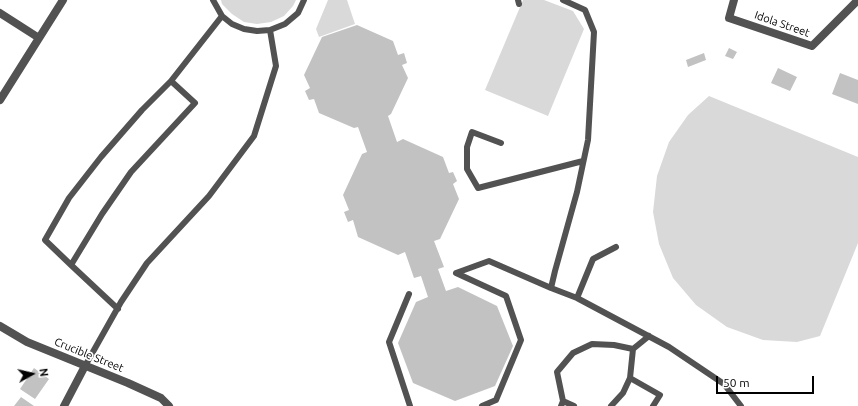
<!DOCTYPE html>
<html>
<head>
<meta charset="utf-8">
<style>
  body { margin:0 }
  #map { position:relative; width:858px; height:406px; overflow:hidden; background:#fff; font-family:Ubuntu,sans-serif }
  canvas { display:block }
  .north { position:absolute; left:12px; top:354px; width:40px; height:40px; -webkit-text-stroke:3px #fff; paint-order:stroke; rotate:82deg; font-size:11px; font-weight:700; line-height:16px; text-align:center; color:#000 }
  .north::after { content:''; display:block; margin:auto; width:14px; height:18px; background:#000; clip-path:polygon(50% 0,100% 100%,50% 72%,0 100%) }
  .scale { position:absolute; left:716px; top:376px; width:98px; height:18px; box-sizing:border-box; border:2px solid #000; border-top:0; padding-left:5px; font-size:12px; line-height:14px; white-space:nowrap; color:#000; -webkit-text-stroke:3px #fff; paint-order:stroke }
</style>
</head>
<body>
<div id="map">
<canvas width="858" height="406"></canvas>
<div class="north">N</div>
<div class="scale">50 m</div>
</div>
<script>
const ctx = document.querySelector('canvas').getContext('2d');
ctx.lineJoin = 'round';
function fill(path, color) { ctx.fillStyle = color; ctx.fill(path, 'evenodd'); }
const toPath = rows => new Path2D(rows.map(r => 'M' + r).join(''));
function trace(path, color, width, dash) { ctx.strokeStyle = color; ctx.lineWidth = width; ctx.lineCap = dash ? 'butt' : 'round'; ctx.setLineDash(dash || []); ctx.stroke(path); }
function write(font, color, halo, rows, align = 'center') {
  ctx.font = font + ' Ubuntu,sans-serif'; ctx.lineWidth = 3.5; ctx.setLineDash([]); ctx.textBaseline = 'middle'; ctx.strokeStyle = halo; ctx.fillStyle = color; for (const [text, x, y, turn = 0] of rows) {
    ctx.save(); ctx.translate(x, y); ctx.rotate((+turn || 0) * Math.PI / 180); ctx.textAlign = isNaN(turn) ? turn : align; if (halo) ctx.strokeText(text, 0, 0); ctx.fillText(text, 0, 0); ctx.restore();
  }
}
fill(toPath([
  [221,0,296,0,293,6,284,16,271,22,257,24,244,22,232,14,222,4],
  [328,0,347,0,355,24,319,37,316,29],
  [523,0,544,0,573,11,584,29,548,116,485,90],
  [709,96,858,157,858,243,820,336,797,342,763,340,727,327,696,305,673,278,659,244,653,212,657,176,669,142,688,115]
]), '#d9d9d9');
fill(toPath([
  [357,25,393,41,398,55,404,53,407,63,402,65,408,78,391,114,388,116,397,142,403,139,443,157,449,173,453,172,457,181,453,184,459,199,440,239,434,241,444,267,438,269,446,291,458,287,497,306,513,346,495,386,455,401,413,383,398,343,416,302,428,297,421,276,414,278,405,252,398,255,358,237,353,220,348,222,344,212,349,210,343,195,362,154,367,152,358,127,354,128,319,113,314,99,309,100,305,91,310,88,304,75,322,37],
  [729,48,737,52,733,59,725,56],
  [704,53,706,60,688,67,686,60],
  [778,68,797,77,790,91,771,83],
  [840,73,858,80,858,104,832,94],
  [34,368,49,379,35,399,20,389],
  [21,397,34,406,14,406]
]), '#c2c2c2');
trace(toPath([
  [213,0,222,16,232,24,244,29,257,31,270,30,285,24,298,13,304,0],
  [518,0,519,4],
  [563,0,585,10,594,32,588,140,577,192,555,271,551,288,577,298,669,347,724,384,741,406],
  [171,81,222,16],
  [501,143,472,132,467,147,467,169,478,188,583,161],
  [71,265,102,214,131,172,195,103,171,81,142,110,101,157,69,198,45,240,71,265,118,309],
  [409,294,389,342,410,406],
  [577,298,593,259,616,247],
  [649,336,633,349,630,378,660,395,653,406],
  [85,366,121,302,147,263,209,196,254,136,276,66,270,30],
  [563,401,574,406],
  [482,406,496,400,521,340,506,296,456,273,489,261,551,288],
  [561,406,563,401,557,372,573,353,592,344,614,345,633,349],
  [611,406,623,393,630,378]
]), '#525252', 6);
trace(toPath([
  [734,0,729,18,812,46,858,0],
  [0,13,39,38],
  [0,100,63,0],
  [0,326,27,342,128,383,161,398,169,406],
  [64,406,85,366]
]), '#525252', 8);
write('11px', '#000', '#fff', [
  ["Idola Street",782,24,19],
  ["Crucible Street",89,355,22]
]);
</script>
</body>
</html>
